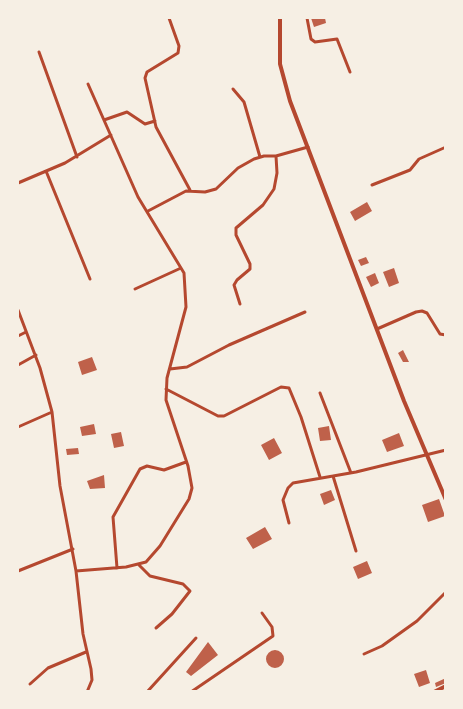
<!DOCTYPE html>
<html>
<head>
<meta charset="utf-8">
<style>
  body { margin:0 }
  #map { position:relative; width:463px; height:709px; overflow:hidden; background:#f6efe4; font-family:"Exo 2",sans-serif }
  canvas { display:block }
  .frame { position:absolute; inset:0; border:19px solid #f6efe4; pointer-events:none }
</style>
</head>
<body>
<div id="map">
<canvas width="463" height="709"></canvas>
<div class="frame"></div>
</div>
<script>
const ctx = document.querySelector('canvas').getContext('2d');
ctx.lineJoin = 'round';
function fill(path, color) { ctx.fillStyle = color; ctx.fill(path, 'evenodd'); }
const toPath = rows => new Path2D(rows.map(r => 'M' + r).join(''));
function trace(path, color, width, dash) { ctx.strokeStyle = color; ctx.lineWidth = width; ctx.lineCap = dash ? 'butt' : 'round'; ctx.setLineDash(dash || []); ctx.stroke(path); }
fill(toPath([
  [311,18,325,18,326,23,314,27],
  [367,202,372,211,355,221,350,212],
  [366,257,369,263,361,266,358,260],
  [394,268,399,283,389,287,383,272],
  [375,273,379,283,371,287,366,277],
  [403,350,409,362,403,362,398,353],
  [92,357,97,370,82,375,78,362],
  [94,424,96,434,82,436,80,427],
  [329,426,331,440,320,441,318,428],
  [121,432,124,446,114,448,111,434],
  [399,433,404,446,387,452,382,440],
  [274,438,282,453,269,460,261,445],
  [78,448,79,454,67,455,66,449],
  [104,475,105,488,90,489,87,481],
  [331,490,335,500,324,505,320,494],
  [439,499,445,516,428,522,422,505],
  [265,527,272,539,253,549,246,538],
  [367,561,372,573,358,579,353,567],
  [208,642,218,655,191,676,186,672],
  '266 659a9 9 0 1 1 18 0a9 9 0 1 1-18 0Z',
  [426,670,430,683,419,687,414,674],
  [446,678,446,683,436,687,435,683]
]), '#bf614a');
trace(toPath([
  [169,18,179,46,178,53,147,72,145,78,156,127,190,190],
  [307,18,311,39,315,42,337,39,350,72],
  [39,52,77,157],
  [233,89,244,102,260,157],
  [104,120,127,112,145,124,155,121],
  [46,171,90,279],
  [18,183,65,163,111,135],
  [372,185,410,170,419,159,446,147],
  [148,211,186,191,205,192,216,189,238,168,254,159,264,156,276,156,308,147],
  [135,289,181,268],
  [240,304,234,285,237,280,250,269,250,264,236,235,236,228,263,205,274,189,277,173,276,156],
  [18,310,40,368,52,412,60,486,76,571,83,634,91,669,92,680,87,692],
  [377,329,416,312,422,311,427,313,440,334,446,335],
  [18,336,26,332],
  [18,365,36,355],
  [170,369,187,367,229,345,305,312],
  [166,389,218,416,224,416,281,387,289,388,301,417,320,477],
  [320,393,351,473],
  [18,427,52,412],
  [333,476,356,551],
  [289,523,283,500,288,488,293,483,356,472,446,450],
  [139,565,150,576,183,584,190,591,172,614,156,628],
  [117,568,113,517,140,469,147,466,164,470,186,462],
  [18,571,73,549],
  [76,571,126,567,146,562,160,546,189,499,192,488,188,466,166,400,167,378,186,307,184,273,138,197,88,84],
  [364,654,382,646,417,621,446,592],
  [30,684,48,668,86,652],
  [147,692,196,638],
  [191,692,273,636,272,627,262,613]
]), '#b5482f', 3);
trace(toPath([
  [280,18,280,64,290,101,404,401,446,500],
  [434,692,446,686]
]), '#b5482f', 4);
</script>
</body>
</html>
